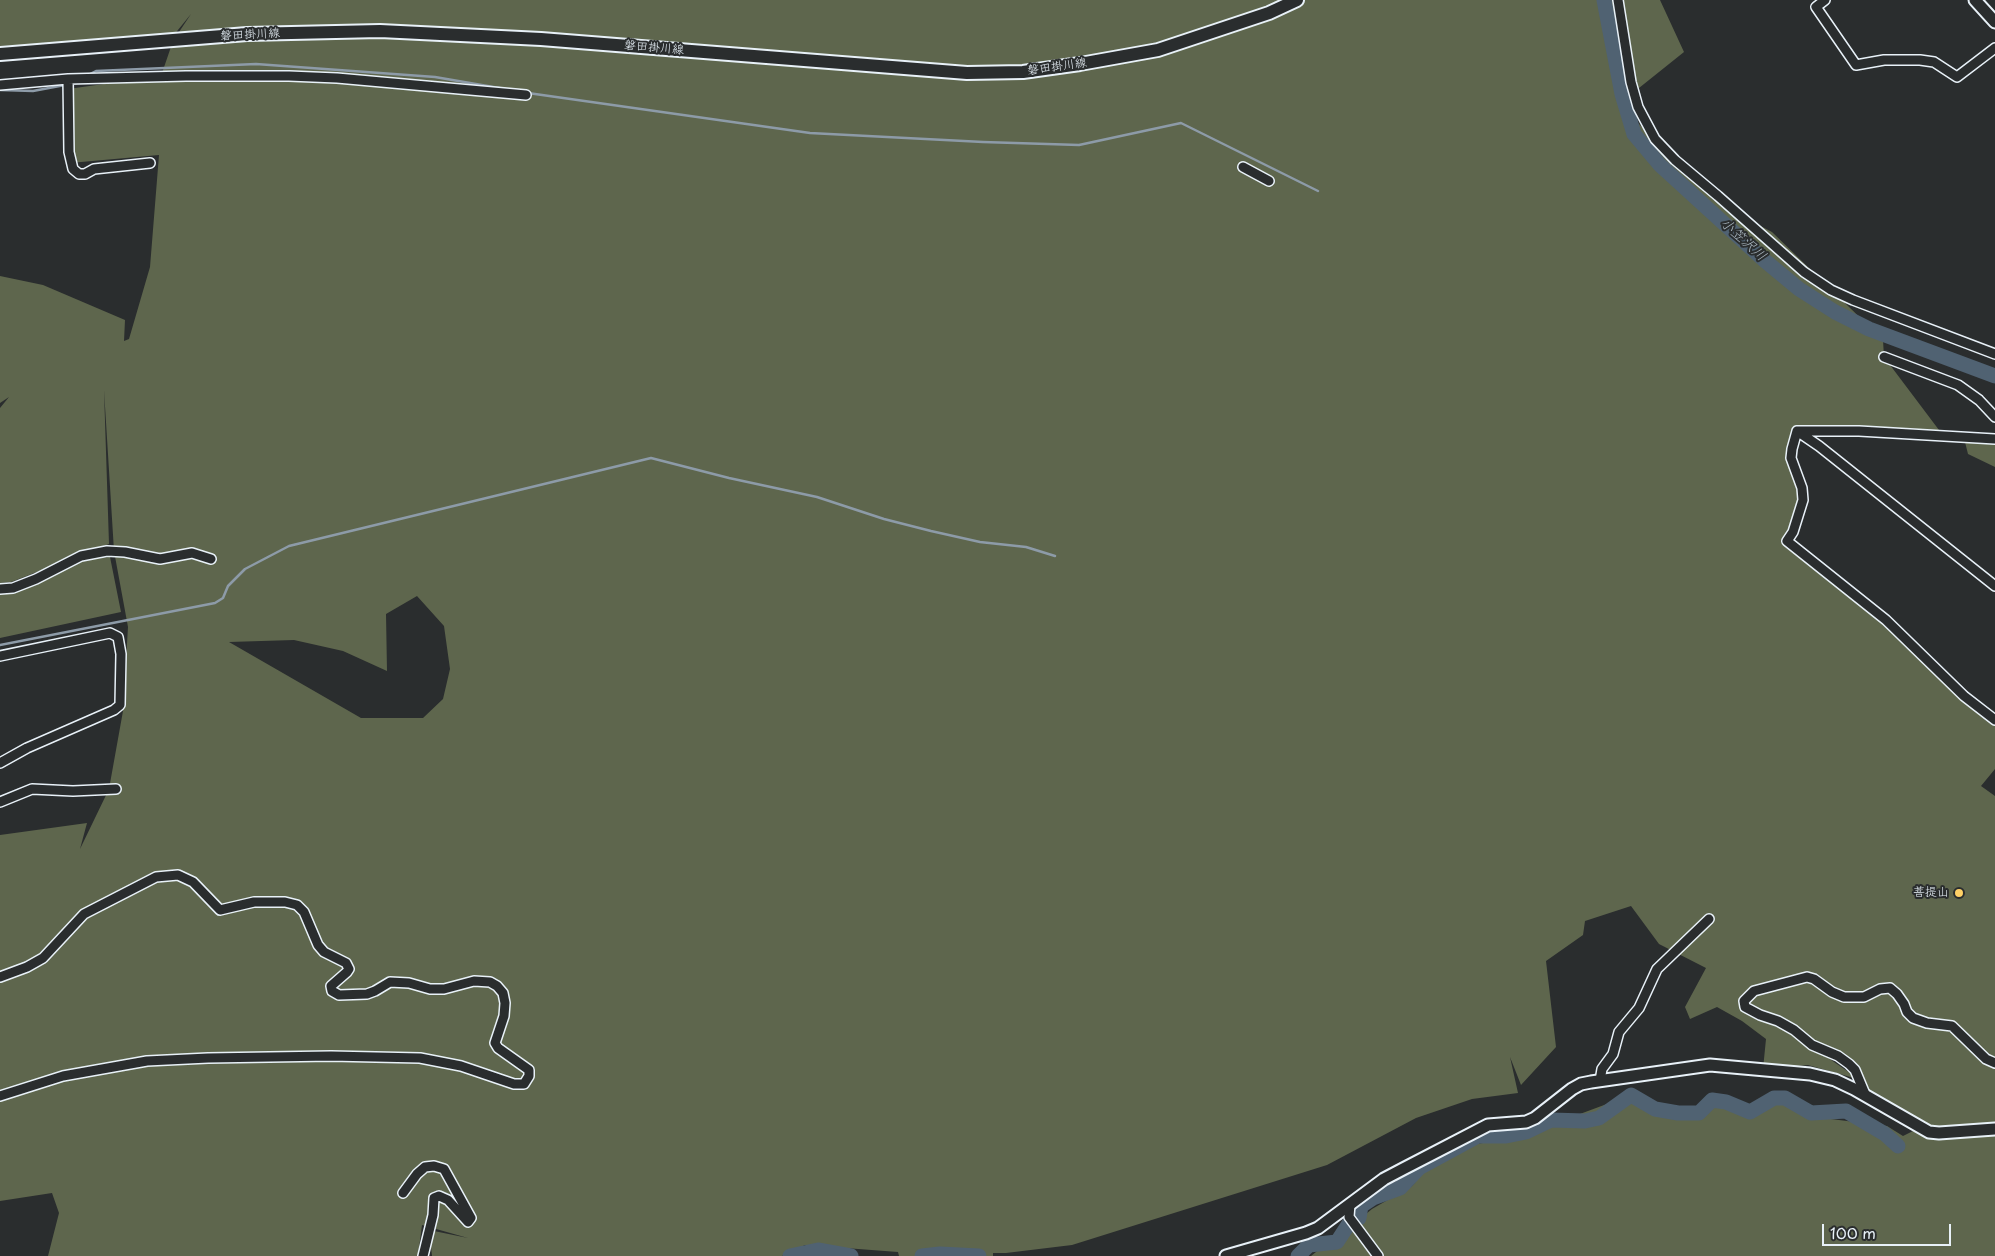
<!DOCTYPE html>
<html>
<head>
<meta charset="utf-8">
<style>
  body { margin:0 }
  #map { position:relative; width:1995px; height:1256px; overflow:hidden; background:#2a2d2e; font-family:"Playpen Sans",sans-serif }
  canvas { display:block }
  .scale { position:absolute; left:1822px; top:1224px; width:129px; height:22px; box-sizing:border-box; border:2px solid #e8f1f8; border-top:0; padding-left:6px; font-size:15px; line-height:18px; white-space:nowrap; color:#e8f1f8; -webkit-text-stroke:4px #2a2d2e; paint-order:stroke }
</style>
</head>
<body>
<div id="map">
<canvas width="1995" height="1256"></canvas>
<div class="scale">100 m</div>
</div>
<script>
const ctx = document.querySelector('canvas').getContext('2d');
ctx.lineJoin = 'round';
function fill(path, color) { ctx.fillStyle = color; ctx.fill(path, 'evenodd'); }
const toPath = rows => new Path2D(rows.map(r => 'M' + r).join(''));
function trace(path, color, width, dash) { ctx.strokeStyle = color; ctx.lineWidth = width; ctx.lineCap = dash ? 'butt' : 'round'; ctx.setLineDash(dash || []); ctx.stroke(path); }
function write(font, color, halo, rows, align = 'center') {
  ctx.font = font + ' "Playpen Sans","Klee One",sans-serif'; ctx.lineWidth = 4; ctx.setLineDash([]); ctx.textBaseline = 'middle'; ctx.strokeStyle = halo; ctx.fillStyle = color; for (const [text, x, y, turn = 0] of rows) {
    ctx.save(); ctx.translate(x, y); ctx.rotate((+turn || 0) * Math.PI / 180); ctx.textAlign = isNaN(turn) ? turn : align; if (halo) ctx.strokeText(text, 0, 0); ctx.fillText(text, 0, 0); ctx.restore();
  }
}
fill(toPath([
  [0,0,1660,0,1684,52,1639,88,1627,112,1669,154,1755,223,1772,232,1883,340,1884,357,1942,434,1797,431,1791,456,1803,500,1787,541,1886,620,1995,720,1995,769,1981,786,1995,796,1995,1256,1311,1256,1326,1244,1358,1229,1354,1224,1372,1209,1412,1186,1426,1169,1474,1144,1510,1140,1631,1095,1678,1118,1712,1100,1750,1112,1778,1093,1815,1117,1887,1126,1903,1136,1921,1127,1867,1096,1854,1078,1808,1065,1763,1069,1766,1039,1742,1021,1717,1007,1690,1019,1685,1007,1706,968,1659,944,1631,906,1585,921,1583,935,1546,961,1556,1047,1521,1085,1510,1057,1518,1093,1472,1099,1416,1118,1327,1165,1072,1245,1006,1253,993,1253,993,1256,899,1256,898,1252,805,1245,782,1256,432,1256,429,1230,468,1238,422,1225,418,1256,48,1256,59,1213,52,1193,0,1201,0,835,87,823,80,849,109,789,123,711,128,627,114,551,104,390,109,544,11,582,0,583,0,408,9,397,0,403,0,276,43,285,125,320,124,341,129,339,150,267,159,155,70,163,68,89,161,76,173,41,191,14,169,41,0,46],
  [417,596,444,626,450,669,443,699,423,718,361,718,229,642,294,640,343,651,387,671,386,614],
  [1773,1014,1838,1056,1850,1073,1772,1019],
  [1964,438,1995,438,1995,467,1968,454],
  [110,557,121,612,0,638,0,588,25,583,66,563]
]), '#5e664d');
trace(toPath([
  [88,75,96,71,256,64,435,77,505,89],
  [0,90,33,91,65,85],
  [528,93,810,133,983,142,1079,145,1181,123,1318,191],
  [0,645,215,603,223,598,228,586,245,569,289,546,651,458,729,478,817,497,884,519,931,531,980,542,1026,547,1055,556]
]), '#8d9ba8', 2.5);
trace(toPath([
  [1604,0,1622,94,1634,134,1660,165,1764,260,1799,289,1835,312,1869,329,1995,376],
  [790,1256,818,1250,851,1256],
  [922,1256,940,1254,979,1256],
  [1298,1256,1309,1245,1337,1242,1350,1222,1359,1218,1361,1206,1373,1198,1400,1188,1419,1168,1478,1136,1506,1136,1526,1132,1551,1120,1585,1121,1599,1118,1631,1095,1655,1109,1678,1113,1699,1113,1712,1100,1726,1102,1750,1112,1774,1098,1785,1098,1811,1113,1846,1111,1885,1134,1898,1146]
]), '#506272', 15);
const minor = toPath([
  [1618,0,1631,82,1638,107,1655,139,1675,160,1718,196,1804,272,1831,290,1853,300,1995,354],
  [1825,0,1816,7,1856,65,1884,60,1920,60,1934,62,1957,77,1995,48],
  [68,79,69,152,73,169,79,174,85,174,94,169,150,163],
  [0,85,68,79,186,76,289,76,337,78,526,95],
  [1243,167,1269,181],
  [1884,357,1958,385,1979,400,1995,417],
  [1797,431,1792,449,1791,458,1802,488,1803,500,1793,532,1787,541,1886,620,1964,696,1995,720],
  [1797,431,1819,446,1995,586],
  [1797,431,1859,431,1995,439],
  [0,589,13,588,36,579,81,556,107,551,125,552,160,559,192,553,211,559],
  [0,656,110,633,118,637,121,654,120,705,114,710,27,748,0,763],
  [0,802,32,789,73,791,116,789],
  [0,977,27,967,43,958,84,914,156,877,178,875,193,882,220,910,254,902,285,902,297,905,304,912,318,945,324,952,346,963,349,969,347,972,331,986,332,991,339,995,367,994,375,991,390,982,409,983,430,989,444,989,474,981,490,982,497,986,503,993,505,1003,504,1016,495,1043,498,1048,529,1070,529,1076,524,1084,514,1084,461,1066,420,1058,331,1056,208,1058,147,1061,63,1076,0,1096],
  [1600,1081,1602,1069,1613,1054,1619,1032,1639,1008,1657,969,1709,919],
  [1865,1094,1855,1070,1849,1064,1838,1056,1812,1045,1794,1030,1778,1021,1760,1015,1745,1007,1744,1001,1754,991,1807,977,1814,979,1832,992,1844,997,1864,997,1880,989,1890,988,1897,994,1904,1004,1907,1012,1913,1018,1927,1023,1952,1026,1986,1059,1995,1063],
  [403,1193,417,1174,425,1167,434,1166,444,1169,471,1218,468,1222,448,1200,439,1196,434,1198,433,1215,423,1256],
  [1350,1204,1349,1217,1378,1256]
]);
const tertiary = toPath([
  [1975,0,1995,22],
  [1226,1256,1306,1233,1318,1228,1384,1179,1403,1169,1488,1125,1526,1122,1535,1118,1572,1089,1581,1084,1591,1082,1710,1065,1810,1074,1835,1080,1854,1089,1929,1132,1939,1133,1995,1129]
]);
const secondary = toPath([
  [0,54,247,34,380,31,541,39,967,73,1023,72,1080,64,1158,50,1269,13,1297,0]
]);
trace(minor, '#e8f1f8', 12);
trace(tertiary, '#e8f1f8', 15);
trace(secondary, '#e8f1f8', 16);
trace(minor, '#2a2d2e', 9);
trace(tertiary, '#2a2d2e', 11);
trace(secondary, '#2a2d2e', 12);
for (const [x, y, r, color] of [
  [1959,893,5,"#ffd166"]
]) { const dot = new Path2D(); dot.arc(x, y, r, 0, 2 * Math.PI); ctx.fillStyle = color; ctx.fill(dot); trace(dot, '#2a2d2e', 2); }
write('12px', '#e8f1f8', '#2a2d2e', [
  ["磐田掛川線",250,35,-3],
  ["磐田掛川線",654,48,5],
  ["磐田掛川線",1057,67,-8]
]);
write('12px', '#e8f1f8', '#2a2d2e', [
  ["菩提山",1949,893]
], 'right');
write('italic 14px', '#abb8c2', '#2a2d2e', [
  ["小笠沢川",1743,240,42]
]);
</script>
</body>
</html>
